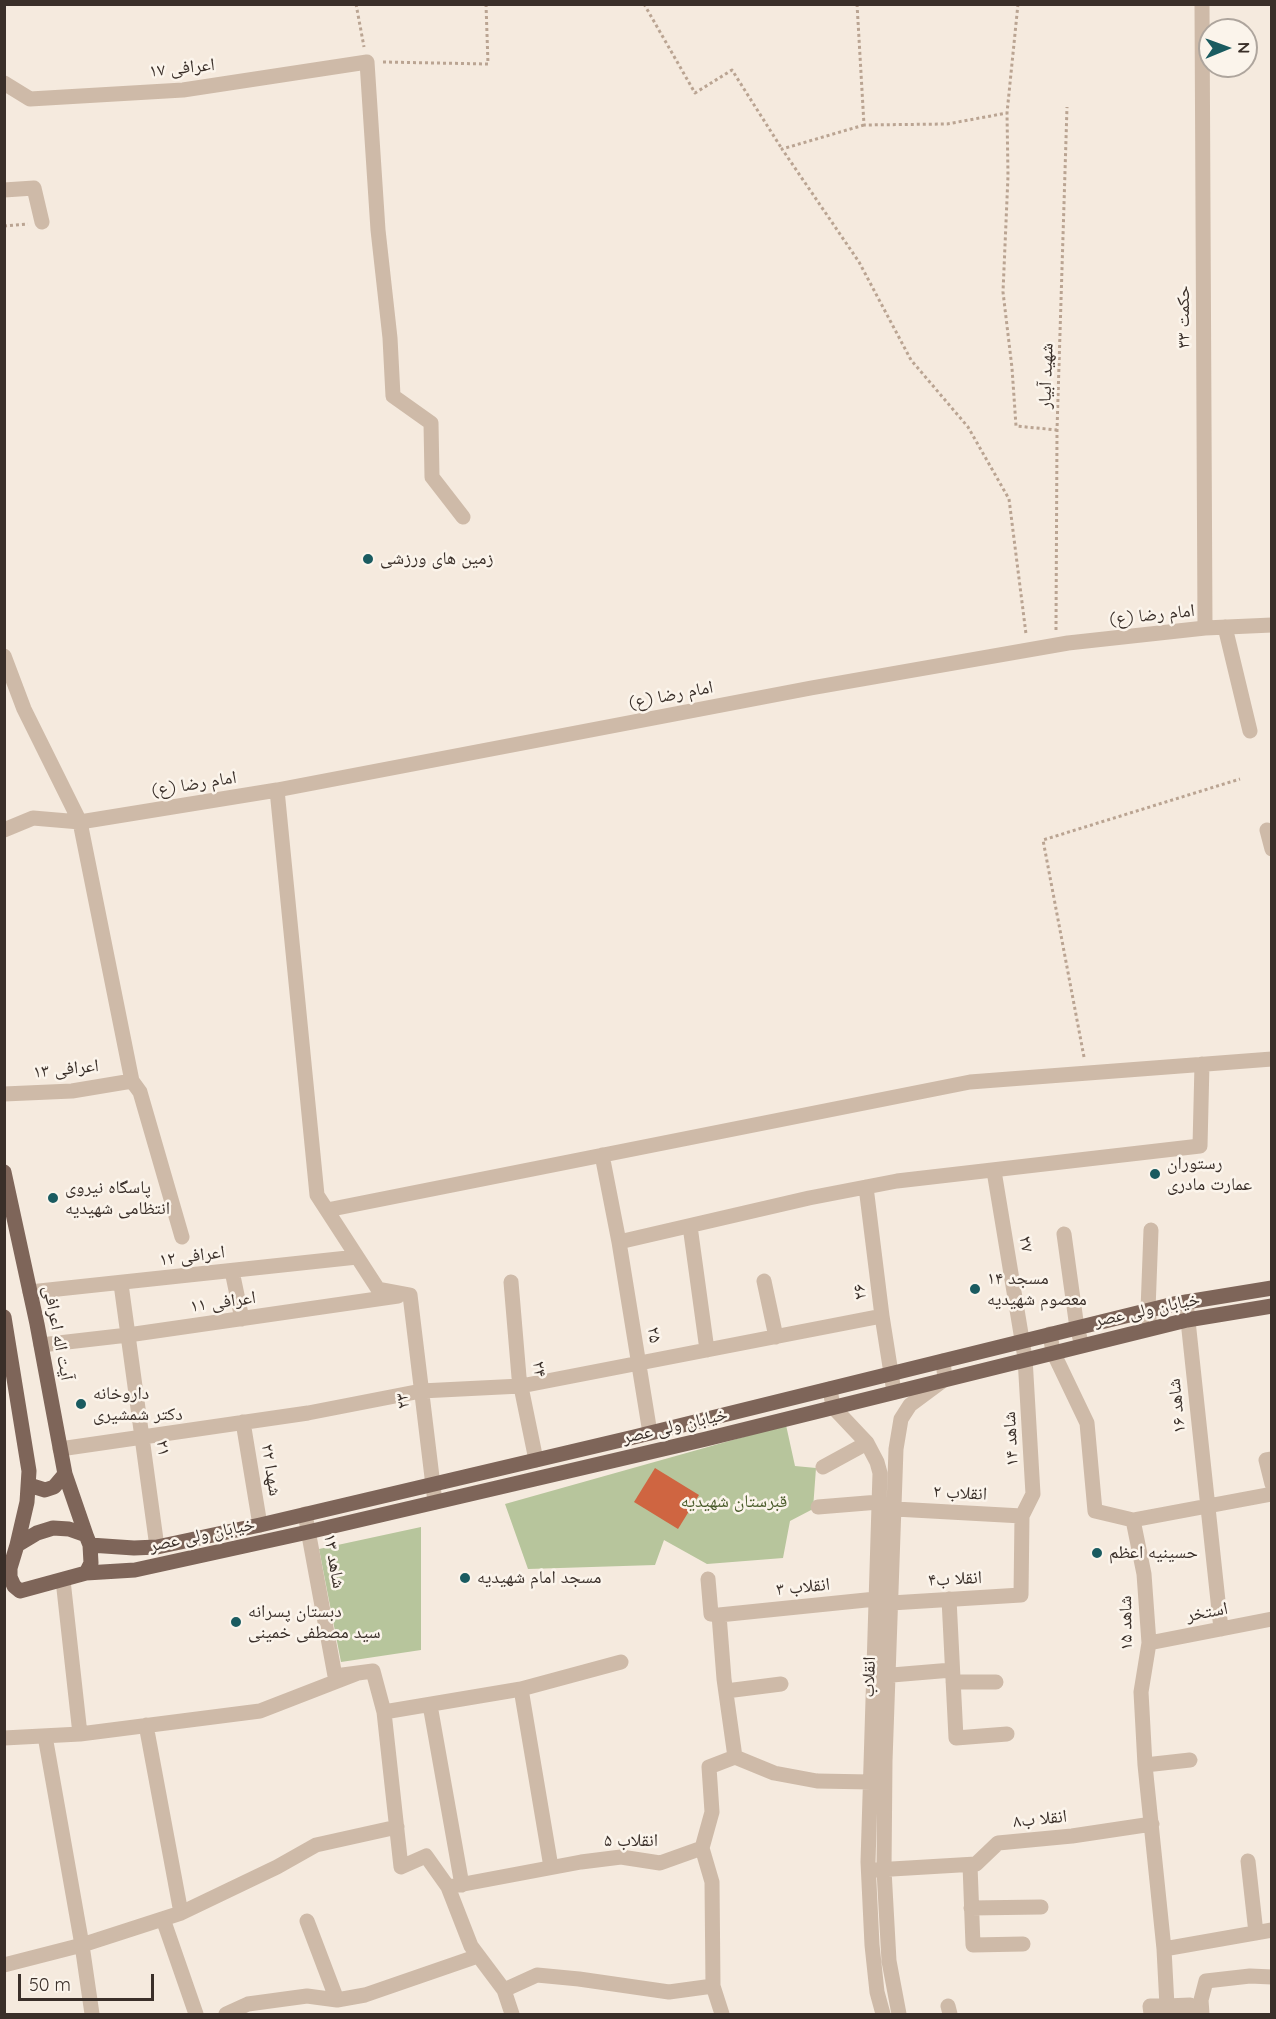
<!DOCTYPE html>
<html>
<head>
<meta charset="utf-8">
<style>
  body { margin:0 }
  #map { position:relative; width:1276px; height:2019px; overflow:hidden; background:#f5eade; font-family:Quicksand,sans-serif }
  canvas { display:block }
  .frame { position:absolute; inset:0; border:6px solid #3a2f29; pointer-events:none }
  .north { position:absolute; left:1198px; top:18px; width:60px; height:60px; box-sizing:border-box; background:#fbf4eb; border:2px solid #aea59d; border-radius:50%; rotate:89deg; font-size:16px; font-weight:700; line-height:24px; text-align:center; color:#3a2f29 }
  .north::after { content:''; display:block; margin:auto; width:21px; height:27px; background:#1a5b60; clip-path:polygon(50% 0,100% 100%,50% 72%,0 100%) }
  .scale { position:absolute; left:18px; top:1974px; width:136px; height:27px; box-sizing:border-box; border:3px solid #3a2f29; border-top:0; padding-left:8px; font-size:18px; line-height:21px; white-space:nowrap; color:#3a2f29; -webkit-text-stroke:4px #fbf4eb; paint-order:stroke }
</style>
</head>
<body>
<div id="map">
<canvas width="1276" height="2019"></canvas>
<div class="frame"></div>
<div class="north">N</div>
<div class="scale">50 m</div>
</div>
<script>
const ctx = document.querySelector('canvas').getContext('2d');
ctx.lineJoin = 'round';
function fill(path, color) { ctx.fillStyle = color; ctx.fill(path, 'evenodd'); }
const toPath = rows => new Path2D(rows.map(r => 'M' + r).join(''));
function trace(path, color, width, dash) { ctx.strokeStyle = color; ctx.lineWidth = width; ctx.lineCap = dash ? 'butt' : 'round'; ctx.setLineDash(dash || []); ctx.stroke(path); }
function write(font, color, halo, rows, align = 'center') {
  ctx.font = font + ' Quicksand,"Noto Naskh Arabic",sans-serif'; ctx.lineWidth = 5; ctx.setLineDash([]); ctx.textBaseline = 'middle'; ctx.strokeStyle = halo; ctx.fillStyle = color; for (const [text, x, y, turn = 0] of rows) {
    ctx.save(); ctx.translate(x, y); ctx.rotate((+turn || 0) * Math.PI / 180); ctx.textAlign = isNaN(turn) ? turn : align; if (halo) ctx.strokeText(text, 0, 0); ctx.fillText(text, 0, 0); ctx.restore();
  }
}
fill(toPath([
  [786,1425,795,1466,816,1468,813,1509,790,1521,783,1558,707,1564,664,1540,655,1565,528,1569,505,1504],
  [421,1527,421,1650,341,1662,319,1549]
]), '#b7c59c');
fill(toPath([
  [655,1468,699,1495,678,1529,634,1502]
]), '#cf6541');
trace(toPath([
  [356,4,364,47],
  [644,4,695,93,732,70,782,149],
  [857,4,864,125,947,124,1007,113],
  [1018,4,1007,113,1008,176,1003,292,1012,368,1016,426,1057,430],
  [383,62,488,64,486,4],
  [864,125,782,149,859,262,911,360,968,427,1009,499,1026,634],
  [4,226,28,224],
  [1056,630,1057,430,1067,107],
  [1084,1057,1043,840,1240,779]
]), '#baa492', 3, [3, 3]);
trace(toPath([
  [1202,4,1205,628],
  [4,83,30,99,183,90,367,62,378,230,390,338,393,396,431,423,432,477,463,517],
  [4,190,34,188,42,222],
  [1225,627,1250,731],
  [4,656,24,709,80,822,132,1081,140,1092,182,1237],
  [277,790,317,1195,378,1289,410,1295],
  [4,830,33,818,80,822,277,790,811,688,1068,643,1205,628,1272,625],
  [1267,830,1272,849],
  [4,1094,72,1091,132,1081],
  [602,1155,619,1242,809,1198,897,1181,1200,1146,1202,1064],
  [866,1187,882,1316,894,1392],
  [327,1210,970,1082,1272,1059],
  [690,1226,707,1350],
  [1064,1234,1077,1328,1082,1345],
  [619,1242,650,1433],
  [232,1271,242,1319],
  [764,1281,776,1337],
  [511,1282,519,1377,536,1460],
  [121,1284,157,1547],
  [30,1292,357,1257],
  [410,1295,435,1502],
  [1186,1302,1221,1629],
  [1150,1328,1148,1310,1151,1230],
  [1050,1334,1053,1352,1087,1423,1095,1511,1133,1520,1144,1574,1149,1643,1141,1692,1145,1765,1164,1949,1167,2006,1150,2006,1151,2014],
  [41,1345,128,1335,398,1296],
  [830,1389,833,1407,867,1443,877,1462,880,1473,868,1862,872,1945,877,1992,883,2014],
  [243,1422,260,1525],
  [60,1449,308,1413,421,1391,521,1386,882,1316],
  [1272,1459,1266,1460,1272,1484],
  [823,1467,867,1443],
  [818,1507,879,1502,895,1509,1022,1516],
  [305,1514,335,1676,373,1671,384,1712],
  [1133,1520,1272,1494],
  [708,1579,711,1614,719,1615,724,1679,735,1757],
  [63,1580,80,1734],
  [949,1599,956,1738,1007,1734],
  [719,1615,876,1599,891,1603,1021,1595,1022,1516,1033,1494,1025,1358,994,1171],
  [1149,1643,1272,1619],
  [621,1662,521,1689,384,1712,401,1867,426,1856,448,1887,581,1862,621,1857,660,1863,702,1848,712,1812,709,1767,735,1757,774,1773,817,1781,871,1782],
  [880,1676,952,1670],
  [953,1682,996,1682],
  [521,1689,551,1867],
  [726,1691,781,1684],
  [430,1705,462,1885],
  [146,1725,181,1913],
  [45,1736,82,1945,92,2014],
  [4,1738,80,1734,260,1711,358,1673],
  [1145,1765,1190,1760],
  [1248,1861,1256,1933],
  [970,1865,973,1945,1023,1944],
  [875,1870,976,1864,998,1843,1072,1836,1152,1824],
  [448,1887,471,1946,504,1990,537,1975,579,1979,669,1992,713,1986,712,1882,702,1848],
  [971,1908,1041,1907],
  [163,1919,196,2014],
  [307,1921,337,2000],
  [1164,1949,1272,1930],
  [4,1965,82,1945,181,1913,277,1867,316,1845,397,1827],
  [713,1986,722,2014],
  [504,1990,512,2014],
  [948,2006,950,2014],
  [1167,2006,1190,2005,1190,2014],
  [226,2014,248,2004,307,1996,337,2000,365,1995,478,1956],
  [899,2014,889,1961,884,1870,885,1761,896,1449,901,1419,910,1405,945,1379,943,1361],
  [1202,2014,1201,2000,1206,1981,1250,1976,1272,1977]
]), '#cebaa8', 15);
trace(toPath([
  [4,1172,37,1324,65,1474,86,1535],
  [4,1317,29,1471,27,1502,17,1545],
  [29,1485,45,1490,54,1487,65,1474],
  [90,1545,134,1548,157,1547,260,1525,634,1437,1174,1304,1272,1288],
  [86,1573,91,1563,90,1545,86,1535,69,1529,53,1528,37,1533,17,1545,10,1568,10,1577,14,1586,20,1591,86,1573,135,1570,308,1532,706,1439,1187,1320,1272,1306]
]), '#7e6559', 15);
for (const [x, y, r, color] of [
  [368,559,6,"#1a5b60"],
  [1155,1174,6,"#1a5b60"],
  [53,1198,6,"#1a5b60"],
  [975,1289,6,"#1a5b60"],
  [81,1404,6,"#1a5b60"],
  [1097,1553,6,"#1a5b60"],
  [465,1578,6,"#1a5b60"],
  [236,1622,6,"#1a5b60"]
]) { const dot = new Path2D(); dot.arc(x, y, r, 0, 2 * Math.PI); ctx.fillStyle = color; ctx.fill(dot); trace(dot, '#fbf4eb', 2); }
write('18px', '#3a2f29', '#fbf4eb', [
  ["اعرافی ۱۷",182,68,-6],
  ["حکمت ۳۳",1184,317,-90],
  ["شهید آبیار",1046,376,-88],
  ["امام رضا (ع)",1152,615,-6],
  ["امام رضا (ع)",671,695,-11],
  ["امام رضا (ع)",194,784,-9],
  ["اعرافی ۱۳",66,1069,-6],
  ["۲۷",1026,1244,80],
  ["اعرافی ۱۲",192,1256,-7],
  ["۲۶",860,1292,-97],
  ["اعرافی ۱۱",223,1302,-8],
  ["خیابان ولی عصر",1147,1310,-12],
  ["آیت اله اعرافی",58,1333,79],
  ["۲۵",654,1335,81],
  ["۲۴",539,1369,83],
  ["۲۳",403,1401,-97],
  ["شاهد ۱۶",1177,1406,-96],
  ["خیابان ولی عصر",675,1426,-13],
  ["شاهد ۱۴",1011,1439,-93],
  ["۲۱",163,1448,82],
  ["شهدا ۲۲",271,1470,81],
  ["انقلاب ۲",960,1493,3],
  ["خیابان ولی عصر",202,1535,-12],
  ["شاهد ۱۳",334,1561,80],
  ["انقلا ب۴",955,1579,-3],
  ["انقلاب ۳",803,1587,-6],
  ["استخر",1207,1612,-11],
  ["شاهد ۱۵",1126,1623,-91],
  ["انقلاب",869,1677,-88],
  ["انقلا ب۸",1040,1819,-6],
  ["انقلاب ۵",631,1841]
]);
write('18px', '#3a2f29', '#fbf4eb', [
  ["زمین های ورزشی",380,559],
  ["رستوران",1167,1164],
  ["عمارت مادری",1167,1185],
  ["پاسگاه نیروی",65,1188],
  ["انتظامی شهیدیه",65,1209],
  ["مسجد ۱۴",987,1279],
  ["معصوم شهیدیه",987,1300],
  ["داروخانه",93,1394],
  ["دکتر شمشیری",93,1415],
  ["حسینیه اعظم",1109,1553],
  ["مسجد امام شهیدیه",477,1578],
  ["دبستان پسرانه",248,1612],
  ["سید مصطفی خمینی",248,1633]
], 'left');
write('18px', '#495b2a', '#fbf4eb', [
  ["قبرستان شهیدیه",734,1502]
]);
</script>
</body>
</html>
